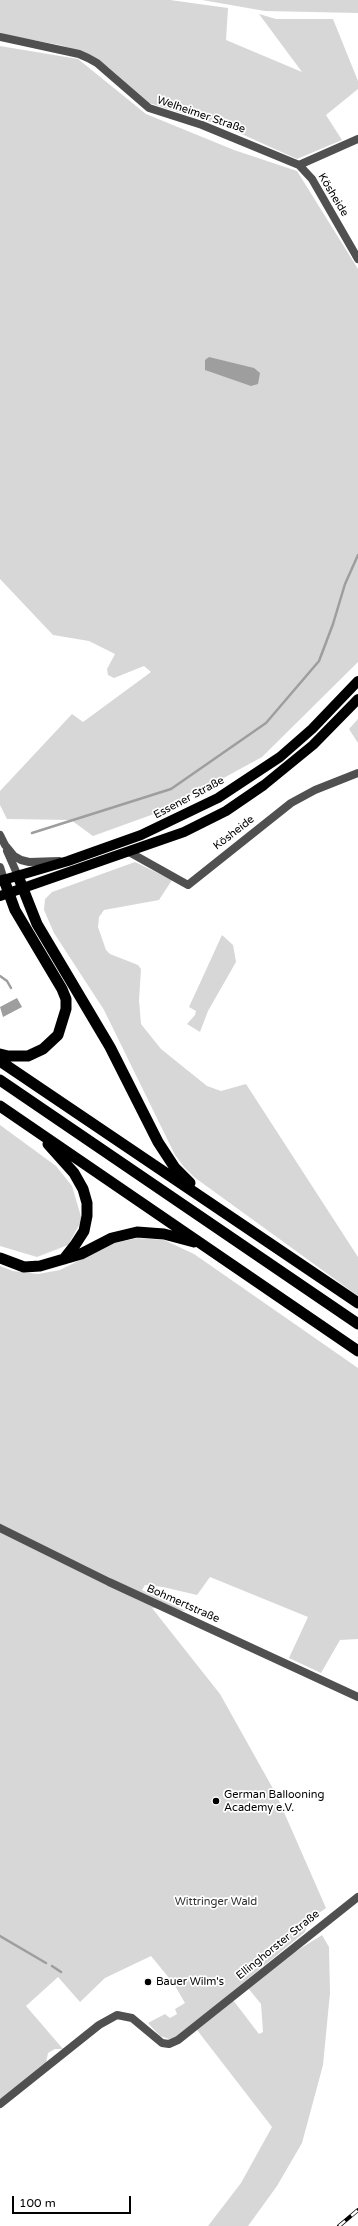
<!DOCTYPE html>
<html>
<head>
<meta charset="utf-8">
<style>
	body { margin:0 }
	#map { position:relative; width:358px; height:2226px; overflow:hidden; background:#fff; font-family:"Varela Round",sans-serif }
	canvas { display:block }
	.scale { position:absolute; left:12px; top:2196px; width:119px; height:18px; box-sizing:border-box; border:2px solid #000; border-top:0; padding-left:5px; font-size:12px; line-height:14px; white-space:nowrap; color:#000; -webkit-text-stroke:3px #fff; paint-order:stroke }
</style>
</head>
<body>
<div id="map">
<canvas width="358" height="2226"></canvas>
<div class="scale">100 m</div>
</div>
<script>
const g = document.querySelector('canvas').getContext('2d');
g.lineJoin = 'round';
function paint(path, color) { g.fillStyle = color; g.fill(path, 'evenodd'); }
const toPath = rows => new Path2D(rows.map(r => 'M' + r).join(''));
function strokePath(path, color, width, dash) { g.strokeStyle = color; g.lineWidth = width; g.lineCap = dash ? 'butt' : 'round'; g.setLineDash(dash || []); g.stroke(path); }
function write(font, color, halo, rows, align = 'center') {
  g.font = font + ' "Varela Round",sans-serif'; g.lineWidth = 3.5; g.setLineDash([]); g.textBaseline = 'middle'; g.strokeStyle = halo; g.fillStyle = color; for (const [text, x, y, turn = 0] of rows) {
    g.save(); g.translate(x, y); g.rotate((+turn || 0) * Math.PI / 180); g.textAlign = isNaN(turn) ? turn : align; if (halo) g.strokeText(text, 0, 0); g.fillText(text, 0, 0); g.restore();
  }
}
const green = toPath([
	[0,0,170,0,228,8,226,40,302,72,259,14,276,19,333,19,358,81,358,89,326,115,342,140,297,159,226,127,149,103,109,68,89,54,60,45,0,34],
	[202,0,358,0,358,13,265,11],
	[0,46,78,59,146,114,234,150,297,171,358,269,358,662,262,757,165,810,93,836,71,820,7,819,0,805,0,791,72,714,83,722,151,672,144,666,114,678,108,675,107,669,115,654,89,641,53,635,0,579],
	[358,719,358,743,349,729],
	[135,862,172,880,159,900,104,910,99,917,98,927,106,950,110,954,138,965,141,969,139,1000,141,1024,161,1049,207,1086,221,1091,246,1084,358,1257,358,1296,194,1177,184,1167,175,1155,104,1010,54,933,44,910,45,899,52,892],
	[222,935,233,945,236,962,208,1011,200,1032,187,1024,195,1015,196,1011,189,1007],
	[0,1125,56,1166,72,1186,82,1220,68,1245,37,1257,0,1246],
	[138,1238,164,1240,194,1254,358,1368,358,1639,340,1640,321,1673,289,1658,308,1617,210,1577,197,1595,163,1587,145,1585,142,1590,186,1611,152,1608,220,1694,276,1794,326,1908,308,1921,305,1932,176,2038,169,2039,160,2036,148,2023,165,2014,170,2018,177,2014,175,2009,185,2003,174,1984,151,1956,105,1978,80,2002,58,1977,26,2006,63,2049,55,2049,48,2053,46,2063,0,2099,0,1266,13,1271,38,1274,60,1270,114,1243],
	[322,1935,329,1947,330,1993,323,2065,302,2143,277,2186,248,2226,208,2226,241,2183,272,2127,197,2030,233,2000,259,2034,263,2032,261,2004,248,1988,279,1962]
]);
const water = toPath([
	[209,357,254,368,260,373,258,384,251,386,205,370,205,360],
	[17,998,22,1007,3,1017,0,1007]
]);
const stream = toPath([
	[32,833,171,789,266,723,319,661,333,624,345,584,358,555],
	[0,976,7,981,11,988],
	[0,1936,46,1963],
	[52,1966,61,1972]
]);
const minor = toPath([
	[0,37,79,54,88,58,97,63,149,108,202,125,299,165,312,179,358,259],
	[299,165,358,139],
	[0,835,5,845,14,856,21,860,29,862,59,861],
	[7,851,18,876],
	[129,852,188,885,291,803,315,790,358,773],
	[0,867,4,880],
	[0,1528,109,1582,358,1697],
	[0,2104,99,2025,117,2015,132,2018,162,2043,169,2044,178,2040,358,1897]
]);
const major = toPath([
	[0,881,68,861,141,835,218,798,280,757,312,729,358,681],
	[0,896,184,832,226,811,264,785,313,745,358,699]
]);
const highway = toPath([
	[18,876,37,924,110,1047,158,1142,175,1168,190,1183],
	[0,1054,8,1056,28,1056,43,1049,58,1035,66,1009,66,999,62,989,15,910,4,880],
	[0,1061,358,1303],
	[0,1080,358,1324],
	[0,1106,358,1351],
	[48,1144,74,1173,83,1189,87,1203,87,1216,84,1231,75,1245,64,1259],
	[0,1258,24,1267,40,1266,81,1254,112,1238,137,1232,164,1234,194,1242]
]);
const rail = toPath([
	[339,2226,358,2210]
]);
const markers = [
	[216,1801,4,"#000"],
	[148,1982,4,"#000"]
];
const streetNames = [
	["Welheimer Straße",201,115,19],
	["Kösheide",333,195,59],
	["Essener Straße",189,798,-28],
	["Kösheide",234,833,-38],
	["Bohmertstraße",183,1604,24],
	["Ellinghorster Straße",278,1945,-39]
];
const poiNames = [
	["German Ballooning",224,1795],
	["Academy e.V.",224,1808],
	["Bauer Wilm's",156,1982]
];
const parkNames = [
	["Wittringer Wald",216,1902]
];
paint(green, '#d7d7d7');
paint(water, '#9e9e9e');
strokePath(stream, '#9e9e9e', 2.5);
strokePath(minor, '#505050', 8);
strokePath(major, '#000', 10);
strokePath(highway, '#000', 11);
strokePath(rail, '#000', 4);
strokePath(rail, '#fff', 2.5, [8]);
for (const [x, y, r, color] of markers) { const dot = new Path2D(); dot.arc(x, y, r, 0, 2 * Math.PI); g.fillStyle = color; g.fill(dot); strokePath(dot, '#fff', 1.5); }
write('11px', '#000', '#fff', streetNames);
write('11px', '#000', '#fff', poiNames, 'left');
write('11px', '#2e2e2e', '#fff', parkNames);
</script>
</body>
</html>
